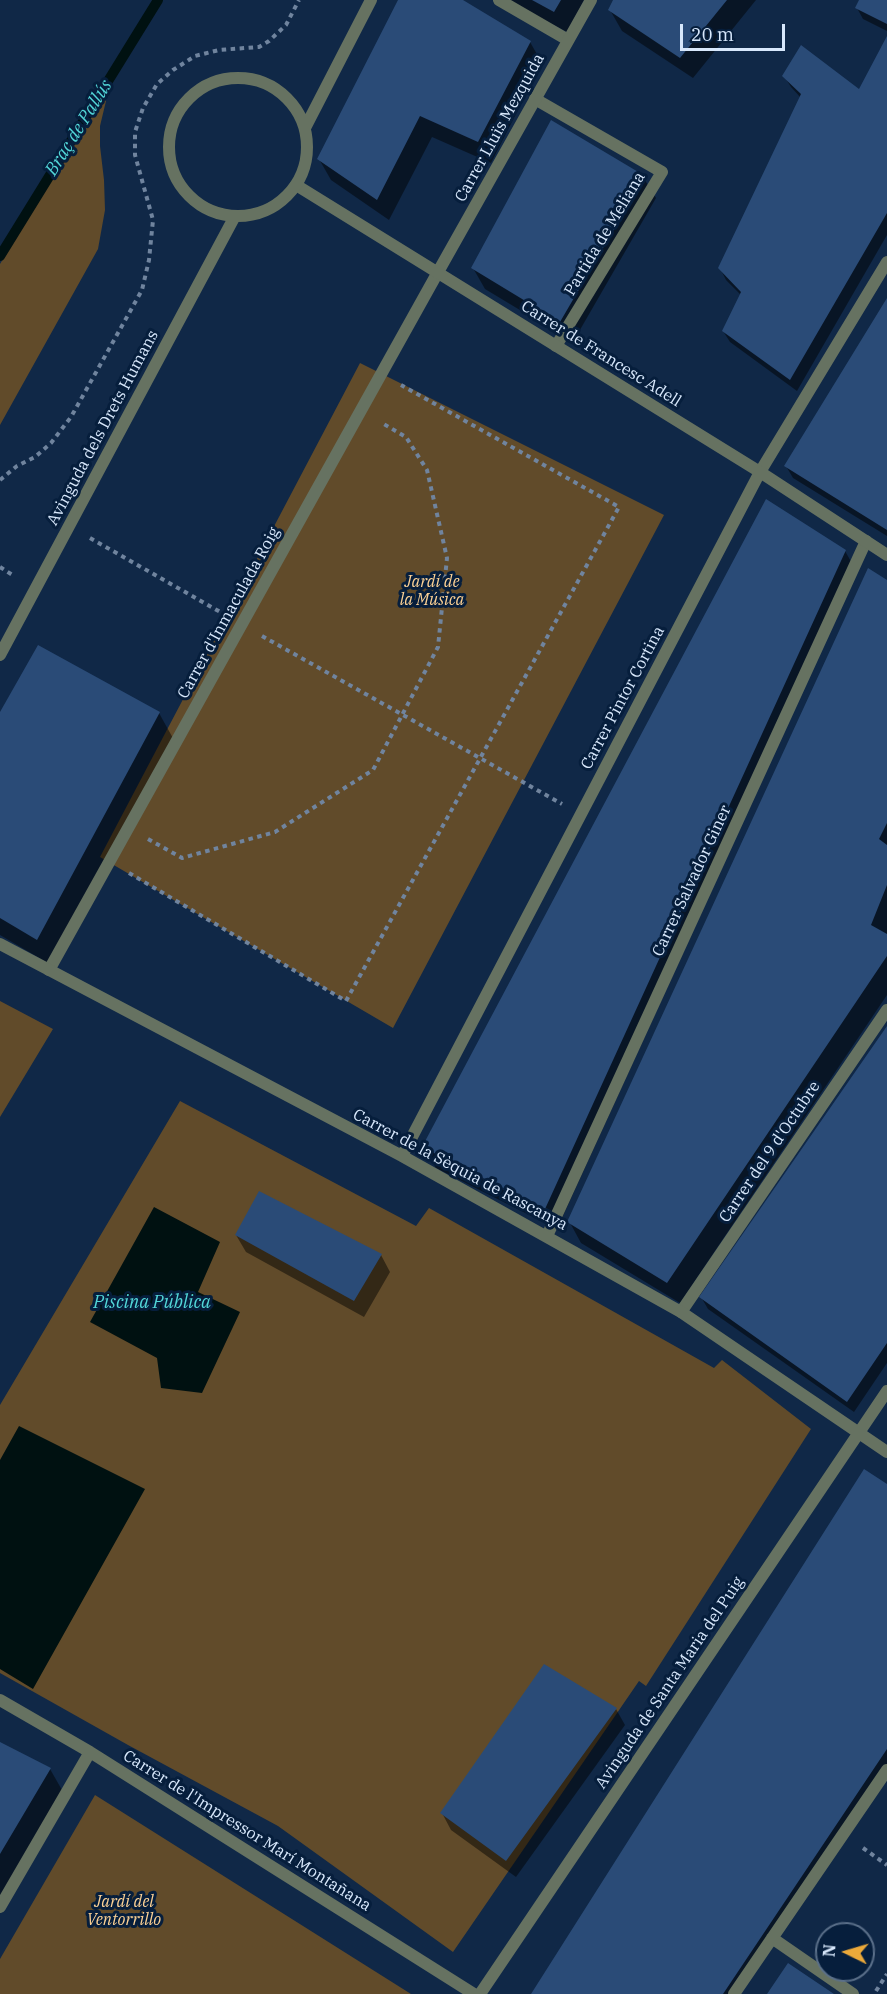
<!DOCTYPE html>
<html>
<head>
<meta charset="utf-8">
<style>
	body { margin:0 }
	#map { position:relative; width:887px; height:1994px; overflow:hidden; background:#102847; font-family:"IBM Plex Serif",serif }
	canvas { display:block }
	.north { position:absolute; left:815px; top:1922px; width:60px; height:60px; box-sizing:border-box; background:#061e3c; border:2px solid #5a6f89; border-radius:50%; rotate:275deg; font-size:16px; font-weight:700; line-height:24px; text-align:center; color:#d8e8fc }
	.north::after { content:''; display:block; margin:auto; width:21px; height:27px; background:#eba93a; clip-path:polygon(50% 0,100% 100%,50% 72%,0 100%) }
	.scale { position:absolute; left:680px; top:24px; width:105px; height:27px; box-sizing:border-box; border:3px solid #d8e8fc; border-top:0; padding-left:8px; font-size:18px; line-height:21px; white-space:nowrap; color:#d8e8fc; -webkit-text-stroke:4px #061e3c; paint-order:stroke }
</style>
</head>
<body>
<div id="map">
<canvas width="887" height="1994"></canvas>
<div class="north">N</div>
<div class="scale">20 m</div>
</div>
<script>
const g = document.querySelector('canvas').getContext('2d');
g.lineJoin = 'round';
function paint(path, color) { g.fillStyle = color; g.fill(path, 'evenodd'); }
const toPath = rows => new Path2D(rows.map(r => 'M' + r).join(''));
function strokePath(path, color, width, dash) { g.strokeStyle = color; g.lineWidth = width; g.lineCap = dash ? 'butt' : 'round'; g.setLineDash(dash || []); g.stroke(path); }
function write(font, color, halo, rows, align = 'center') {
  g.font = font + ' "IBM Plex Serif",serif'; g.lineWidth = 6; g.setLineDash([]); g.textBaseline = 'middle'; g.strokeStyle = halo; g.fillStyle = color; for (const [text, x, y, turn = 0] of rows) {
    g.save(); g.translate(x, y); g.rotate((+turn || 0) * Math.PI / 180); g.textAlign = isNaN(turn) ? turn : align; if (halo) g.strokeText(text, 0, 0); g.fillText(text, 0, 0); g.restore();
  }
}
const green = toPath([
	[101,98,106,101,100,126,100,146,104,180,105,210,98,249,0,425,0,264],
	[360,363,664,515,393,1028,100,857],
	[0,1001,53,1029,0,1117],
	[180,1101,416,1226,429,1208,714,1368,722,1360,811,1429,646,1686,639,1681,453,1952,278,1826,128,1745,0,1673,0,1405],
	[95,1795,411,1994,0,1994,0,1959]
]);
const water = toPath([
	[154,1207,220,1242,198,1292,240,1312,202,1393,161,1388,157,1358,90,1322],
	[19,1426,145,1489,33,1689,0,1669,0,1460]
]);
const shadow = toPath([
	[400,0,460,0,530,42,542,63,491,163,432,137,389,220,331,180,319,159],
	[506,0,584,0,567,32],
	[615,0,756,0,693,78,622,31,610,10],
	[861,0,887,0,887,31,863,19,857,8],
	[887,39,887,235,797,391,730,342,723,331,741,295,726,280,720,268,801,98,791,87,784,76,859,91],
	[643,177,656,198,573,342,485,289,473,268],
	[887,301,887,536,793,478,786,466],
	[845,551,857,572,557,1229,436,1168,424,1147],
	[440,1155,552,1211,551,1214,440,1158],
	[887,582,887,995,680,1303,581,1243,569,1221],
	[159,713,174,740,53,966,0,935,0,715],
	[887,1029,887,1363,854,1412,708,1309,701,1297],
	[236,1235,381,1255,390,1272,364,1317,246,1252],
	[887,1486,887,1770,736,1994,533,1994],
	[616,1709,625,1725,516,1877,451,1830,442,1813],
	[0,1743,50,1769,62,1790,0,1896]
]);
const stream = toPath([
	[0,256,158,0]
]);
const building = toPath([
	[398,0,463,0,531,41,478,142,420,116,377,200,317,159],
	[532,0,561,0,554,12],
	[613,0,727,0,680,58,608,10],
	[859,0,887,0,887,24,855,8],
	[887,36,887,213,790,380,722,331,741,292,718,268,801,94,782,76,801,45,859,89],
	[551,120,645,176,560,322,471,268],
	[887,298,887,530,784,466],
	[766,499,846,550,545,1209,422,1147],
	[868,568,887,580,887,823,879,839,887,845,887,885,871,925,887,934,887,956,667,1283,567,1222],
	[38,645,160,712,37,940,0,918,0,712],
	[887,1026,887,1343,847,1402,699,1297],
	[259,1191,382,1254,354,1301,235,1235],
	[864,1469,887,1484,887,1749,723,1994,531,1994],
	[544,1664,617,1708,506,1861,440,1813],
	[0,1742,51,1768,0,1854],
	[788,1963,834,1994,767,1994]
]);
const path = toPath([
	[0,480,17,466,35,457,51,443,71,417,142,290,149,260,153,220,135,155,135,132,143,108,157,84,173,70,195,56,219,50,259,47,269,41,286,25,299,0],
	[90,538,222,613],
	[0,567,14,576],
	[262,636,562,804],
	[148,839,182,858,275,832,373,770,438,647,447,558,427,470,406,437,382,423],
	[129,873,346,1001,619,507,401,385],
	[863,1848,887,1865],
	[876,1991,887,1974]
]);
const pedestrian = toPath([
	[499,0,568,40],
	[535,99,662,172,556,346],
	[760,472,887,262],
	[49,970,438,272],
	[547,1236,866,541],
	[681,1312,887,1010],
	[772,1938,853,1994],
	[734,1994,887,1770]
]);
const minor = toPath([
	[296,185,760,472,887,555],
	[438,272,591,0],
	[0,944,402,1156,681,1312,887,1452],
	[402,1156,760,472],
	[0,1700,90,1752,474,1994],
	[0,1907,90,1752],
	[480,1994,887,1391]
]);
const tertiary = toPath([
	'169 147a69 69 0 1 1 138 0a69 69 0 1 1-138 0Z',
	[305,128,371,0],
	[0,655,235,216]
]);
const streetNames = [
	["Carrer Lluïs Mezquida",500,128,-61],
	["Partida de Meliana",605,234,-59],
	["Carrer de Francesc Adell",601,354,32],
	["Avinguda dels Drets Humans",103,428,-62],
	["Carrer d'Inmaculada Roig",229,613,-61],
	["Carrer Pintor Cortina",623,698,-62],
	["Carrer Salvador Giner",692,881,-65],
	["Carrer del 9 d'Octubre",770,1152,-56],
	["Carrer de la Sèquia de Rascanya",460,1170,28],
	["Avinguda de Santa Maria del Puig",670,1683,-56],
	["Carrer de l'Impressor Marí Montañana",247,1831,32]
];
const parkNames = [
	["Jardí de",432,582],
	["la Música",432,600],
	["Jardí del",124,1902],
	["Ventorrillo",124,1920]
];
const waterNames = [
	["Braç de Pallús",79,128,-58],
	["Piscina Pública",152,1303]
];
paint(green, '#614b2a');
paint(water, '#011');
paint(shadow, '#0007');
strokePath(stream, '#011', 10);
paint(building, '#2a4b77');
strokePath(path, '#70849e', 4, [4.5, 4.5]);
strokePath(pedestrian, '#667261', 12);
strokePath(minor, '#667261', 12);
strokePath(tertiary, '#667261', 12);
write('16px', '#d8e8fc', '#061e3c', streetNames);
write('italic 16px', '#fdd295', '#061e3c', parkNames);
write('italic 18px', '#52d6d8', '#061e3c', waterNames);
</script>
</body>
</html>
